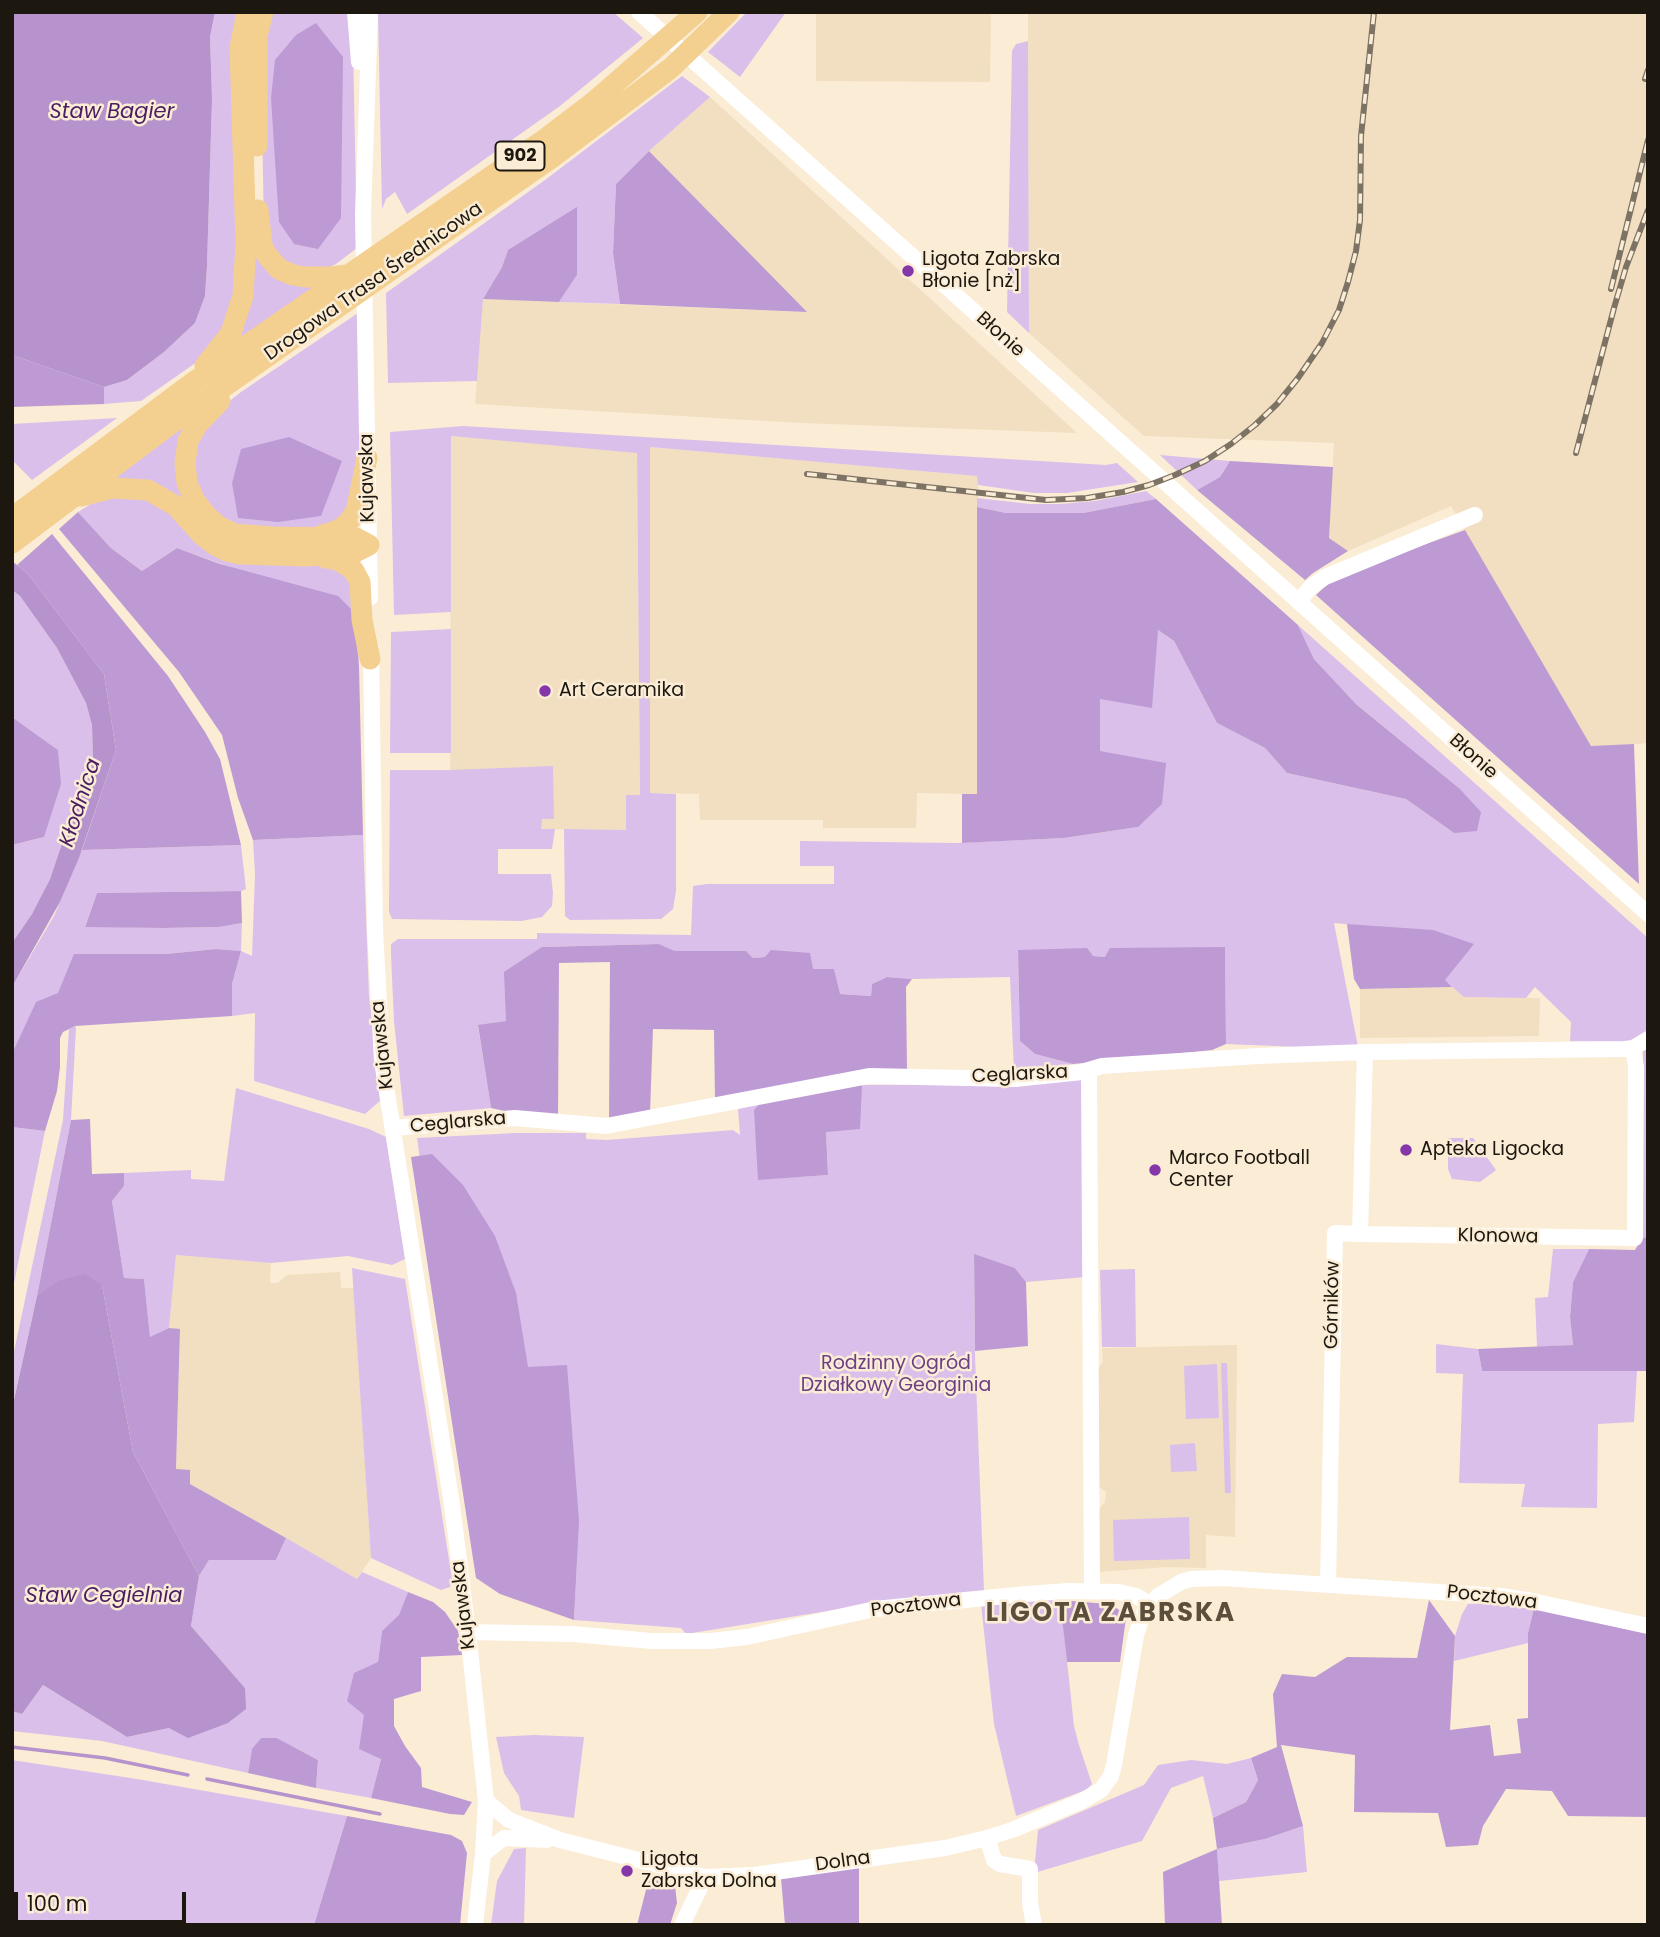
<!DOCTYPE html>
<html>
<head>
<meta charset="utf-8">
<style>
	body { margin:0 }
	#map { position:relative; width:1660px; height:1937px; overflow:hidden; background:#fbecd5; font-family:Poppins,sans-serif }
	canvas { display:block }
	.frame { position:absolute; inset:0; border:14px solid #1c170f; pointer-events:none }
	.scale { position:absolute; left:14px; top:1892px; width:172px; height:32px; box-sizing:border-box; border:4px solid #1c170f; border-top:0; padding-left:9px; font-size:21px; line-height:24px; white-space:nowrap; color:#1c170f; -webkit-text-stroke:5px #fbecd5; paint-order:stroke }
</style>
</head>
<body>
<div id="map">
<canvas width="1660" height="1937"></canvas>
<div class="frame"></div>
<div class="scale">100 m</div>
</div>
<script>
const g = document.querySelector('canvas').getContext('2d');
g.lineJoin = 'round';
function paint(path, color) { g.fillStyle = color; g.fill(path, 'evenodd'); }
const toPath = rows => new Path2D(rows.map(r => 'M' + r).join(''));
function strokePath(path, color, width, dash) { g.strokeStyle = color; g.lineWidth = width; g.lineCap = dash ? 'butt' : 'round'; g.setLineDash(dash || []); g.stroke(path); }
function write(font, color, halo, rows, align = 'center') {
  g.font = font + ' Poppins,sans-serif'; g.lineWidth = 5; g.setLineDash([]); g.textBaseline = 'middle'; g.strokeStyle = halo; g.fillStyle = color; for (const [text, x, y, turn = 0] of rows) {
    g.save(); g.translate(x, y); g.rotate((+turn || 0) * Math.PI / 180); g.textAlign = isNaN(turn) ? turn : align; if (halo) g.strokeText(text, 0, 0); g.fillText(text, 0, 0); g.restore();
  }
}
const built = toPath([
	[816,12,991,12,990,82,816,81],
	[1028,12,1648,12,1648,743,1591,747,1451,506,1348,551,1329,538,1334,443,1144,436,1029,333],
	[710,97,1077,433,802,423,475,404,483,299,806,312,649,151],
	[451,436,637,452,640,795,626,796,626,830,450,828],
	[650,447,978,476,977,794,917,793,916,828,823,828,823,820,700,820,699,794,650,793],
	[1452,987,1464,997,1540,998,1539,1036,1360,1038,1360,989],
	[176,1255,271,1263,270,1283,278,1283,287,1275,340,1272,341,1288,354,1288,371,1558,357,1579,190,1484,176,1470,180,1330,169,1328],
	[1237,1345,1235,1537,1206,1535,1206,1568,1166,1567,1099,1572,1099,1509,1105,1502,1106,1492,1094,1483,1094,1373,1103,1362,1102,1348]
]);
const green = toPath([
	[215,12,238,12,239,282,217,343,194,364,141,401,104,404,104,387,127,380,164,352,195,323,205,296,207,266,212,99,210,37],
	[269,12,351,12,353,45,357,248,336,264,323,270,281,263,264,231,261,70],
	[378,12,613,12,643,38,560,106,407,214,395,192,386,199,382,209],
	[747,12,786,12,740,77,708,52],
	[253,31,254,236,315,288,233,345],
	[1028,41,1029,333,1007,312,1012,51,1016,44],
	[682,76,710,97,649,151,616,184,613,253,620,304,559,302,577,275,508,250,502,267,483,299,477,381,388,383,386,293,545,180],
	[358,313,361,439,357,486,352,508,337,526,253,532,208,510,192,472,199,432,214,413,241,392],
	[117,418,32,480,12,460,12,424],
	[190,419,186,495,268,550,179,501,107,485],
	[463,426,1106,465,1117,463,1138,482,1067,493,1034,493,978,485,977,476,650,447,650,793,676,794,676,891,673,909,661,919,570,920,565,916,564,829,626,830,626,795,640,795,637,453,451,436,451,612,394,615,390,432],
	[1160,455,1230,461,1220,477,1197,490],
	[1146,491,1156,499,1083,513,1006,513,977,507,977,498,1030,504,1060,504,1095,501],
	[127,493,330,561,357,584,359,666,354,612,177,548,142,571,111,548,78,512,94,502],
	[12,590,20,596,57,648,86,703,92,725,93,761,87,783,74,808,50,879,32,914,12,943,12,845,44,837,58,750,12,717],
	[1298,625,1648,938,1648,1237,1642,1238,1641,1130,1643,1052,1627,1042,1570,1041,1571,1022,1535,987,1526,998,1464,997,1445,981,1365,926,1334,923,1358,1047,1301,1047,1226,1044,1225,947,1105,957,1018,950,1020,1041,1035,1054,1073,1064,1014,1072,1010,977,912,979,887,977,872,984,871,996,839,994,834,970,813,969,765,957,753,958,746,951,675,951,659,944,542,947,506,1021,478,1026,491,1108,404,1116,394,1021,391,955,391,944,398,939,537,939,537,933,691,935,693,886,707,884,834,884,834,866,800,866,800,841,956,843,1064,838,1138,827,1100,752,1100,699,1158,630,1174,641,1217,723,1265,748,1287,773,1406,799,1454,833,1459,788,1357,705,1314,659],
	[451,629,451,753,390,753,391,632],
	[553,766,554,819,542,819,541,829,555,829,552,849,498,849,498,874,551,874,553,893,552,906,542,917,521,921,392,919,389,912,390,770,451,770],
	[363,835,369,996,382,1099,365,1114,254,1081,255,1013,232,1016,232,984,241,951,216,949,166,954,58,993,12,1054,12,987,54,916,82,850,241,845,246,889,241,891,97,893,85,926,163,928,219,927,242,923,241,951,252,956,255,874,253,840],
	[75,1026,76,1028,71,1120,37,1296,12,1409,12,1361,63,1120,69,1029],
	[1083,1076,1086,1277,1026,1282,1015,1268,974,1255,975,1355,984,1591,877,1603,686,1634,681,1628,574,1620,577,1557,477,1562,417,1138,516,1133,586,1133,586,1139,607,1140,733,1130,740,1135,738,1109,761,1102,768,1179,828,1175,826,1132,862,1085,970,1084],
	[236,1088,369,1129,386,1137,405,1259,392,1265,348,1256,271,1263,176,1255,169,1328,150,1338,144,1279,124,1278,112,1201,124,1186,124,1173,191,1170,191,1179,224,1181],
	[12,1127,45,1131,12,1293],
	[1448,1138,1473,1138,1496,1170,1480,1182,1452,1179,1448,1169],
	[1553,1249,1589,1249,1573,1282,1570,1317,1573,1345,1537,1347,1535,1298,1548,1297],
	[352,1268,405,1279,452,1579,450,1587,441,1590,371,1558],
	[1135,1269,1136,1347,1102,1347,1100,1270],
	[1436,1344,1478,1349,1482,1371,1637,1371,1634,1422,1598,1424,1597,1508,1521,1507,1525,1484,1459,1483,1463,1374,1436,1373],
	[1221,1363,1227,1363,1231,1493,1225,1493],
	[1217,1364,1219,1418,1186,1419,1184,1366],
	[1195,1443,1197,1471,1171,1472,1170,1445],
	[1189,1517,1190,1559,1114,1561,1113,1520],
	[286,1538,357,1579,362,1572,408,1592,399,1616,382,1631,378,1662,364,1715,381,1759,371,1798,316,1788,318,1760,277,1738,261,1738,252,1750,248,1773,102,1741,12,1731,12,1711,22,1714,43,1685,127,1737,169,1728,228,1723,245,1709,245,1688,191,1626,199,1576,209,1560,276,1560],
	[1060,1596,1074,1726,1079,1745,1092,1784,1086,1790,1016,1816,994,1724,981,1604],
	[1509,1603,1534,1608,1528,1633,1528,1643,1454,1661,1455,1636,1462,1614,1468,1604],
	[534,1735,584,1737,574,1818,521,1810,519,1796,504,1773,496,1737],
	[1251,1758,1258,1780,1246,1802,1213,1818,1203,1776,1171,1788,1142,1841,1034,1873,1038,1830,1144,1785,1158,1765,1191,1760,1227,1764],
	[12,1760,137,1779,347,1816,314,1925,12,1925],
	[1303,1826,1307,1872,1219,1881,1217,1849,1265,1839],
	[526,1848,524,1925,491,1925,497,1881,514,1849]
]);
const forest = toPath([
	[316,23,343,57,341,218,318,249,294,244,279,222,271,98,275,60,296,35],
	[649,151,807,312,620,304,613,253,616,184],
	[577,207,577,275,559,302,483,299,502,267,508,250],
	[12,355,104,387,104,404,12,407],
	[289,437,342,461,321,516,278,522,238,518,232,483,241,449],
	[1230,461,1333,467,1329,538,1348,551,1313,573,1305,580,1197,490,1220,477],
	[1156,499,1298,625,1314,659,1357,705,1459,788,1481,812,1477,831,1454,833,1406,799,1287,773,1265,748,1217,723,1174,641,1158,630,1152,708,1100,699,1100,751,1166,763,1162,804,1138,827,1064,838,962,843,962,794,977,794,977,507,1006,513,1083,513],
	[78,512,111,548,142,571,177,548,220,564,338,596,354,612,359,666,363,835,253,840,238,798,222,735,179,672,59,529],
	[1465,530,1591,746,1634,744,1639,884,1316,595,1335,577],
	[52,534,168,676,205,732,220,759,241,845,82,850,116,750,104,674,28,574,17,565],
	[12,717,58,750,61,784,44,837,12,845],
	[241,891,242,923,219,927,163,928,85,927,97,893],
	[1347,924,1433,930,1474,944,1445,980,1452,987,1360,989,1354,979],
	[659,944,675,951,746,951,753,958,765,957,771,950,810,953,813,969,834,969,840,994,871,996,872,984,887,977,912,979,906,987,907,1070,715,1100,714,1030,653,1029,650,1113,609,1121,610,962,559,963,558,1117,519,1114,491,1108,478,1025,506,1021,504,972,542,947],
	[1225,947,1226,1044,1212,1050,1073,1064,1035,1054,1020,1041,1018,950,1087,948,1093,956,1105,957,1110,948],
	[216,949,241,951,232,984,232,1016,75,1026,63,1032,60,1038,60,1067,57,1091,45,1131,12,1127,12,1054,36,1002,58,993,74,954,166,954],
	[862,1085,860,1129,826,1132,828,1175,758,1180,754,1110,761,1102],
	[90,1119,92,1174,124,1173,124,1186,112,1201,124,1278,144,1279,150,1337,169,1328,180,1329,176,1469,190,1470,190,1484,286,1538,276,1560,209,1560,199,1576,133,1452,102,1285,37,1296,71,1120],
	[432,1154,463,1185,495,1236,516,1293,528,1367,567,1365,579,1521,574,1620,500,1594,476,1578,411,1157],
	[1648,1237,1648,1371,1482,1371,1478,1349,1573,1345,1570,1317,1573,1282,1589,1249,1635,1250,1642,1238],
	[974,1254,1015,1268,1026,1282,1028,1346,975,1351],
	[408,1592,433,1602,445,1612,458,1631,462,1655,421,1657,421,1691,394,1699,394,1726,405,1746,421,1768,422,1787,472,1802,464,1815,450,1814,371,1798,381,1759,359,1749,364,1715,347,1701,354,1673,378,1662,382,1631,399,1615],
	[1060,1600,1107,1604,1118,1609,1126,1618,1120,1662,1067,1662],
	[1429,1600,1455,1636,1450,1730,1490,1725,1494,1756,1521,1753,1517,1719,1528,1718,1528,1633,1534,1608,1648,1634,1648,1817,1568,1816,1552,1791,1506,1789,1483,1826,1478,1845,1446,1847,1438,1813,1354,1812,1355,1755,1281,1745,1303,1826,1265,1839,1217,1849,1222,1925,1165,1925,1163,1872,1217,1849,1213,1818,1246,1802,1258,1780,1251,1758,1277,1747,1273,1694,1282,1674,1315,1677,1347,1657,1417,1658],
	[261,1738,277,1738,318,1760,316,1788,248,1773,252,1749],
	[347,1816,451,1835,462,1841,467,1853,460,1925,314,1925],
	[859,1867,859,1925,785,1925,781,1878],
	[649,1878,675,1886,677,1903,670,1925,637,1925]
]);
const water = toPath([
	[12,12,215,12,210,37,212,99,207,266,205,296,195,323,164,352,127,380,104,387,12,355],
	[12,561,28,574,104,674,116,750,79,858,60,902,12,987,12,943,32,914,50,879,74,808,87,783,93,761,92,725,86,703,57,648,20,596,12,590],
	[85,1274,102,1285,133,1452,199,1576,191,1626,245,1688,246,1709,228,1723,188,1738,169,1728,127,1737,43,1685,22,1714,12,1711,12,1409,37,1296,60,1280]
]);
const stream = toPath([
	[12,1747,105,1758,188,1775],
	[207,1779,380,1814]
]);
const minor = toPath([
	[355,12,359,62],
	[370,12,363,214,370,598],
	[639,12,1648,914],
	[1299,601,1311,587,1325,577,1475,515],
	[371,648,375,929,382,1061,452,1505,468,1632,486,1801,483,1854,475,1925],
	[1089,1070,1092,1591],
	[393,1128,515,1118,606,1126,869,1076,1015,1079,1082,1072,1102,1066,1258,1056,1365,1052,1625,1049,1633,1048,1648,1039],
	[1360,1234,1635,1238,1636,1067,1633,1048],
	[1328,1584,1335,1233,1360,1234,1365,1052],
	[468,1632,572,1634,652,1641,710,1641,747,1637,875,1609,1026,1594,1069,1591,1119,1592,1136,1596,1150,1604],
	[486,1801,509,1820,560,1840,705,1877,754,1875,945,1848,987,1838,1012,1830,1082,1801,1101,1790,1111,1776,1114,1765,1136,1635,1143,1614,1158,1596,1181,1582,1191,1579,1221,1578,1501,1596,1532,1601,1648,1626],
	[987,1838,994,1860,1000,1864,1030,1869,1030,1903,1034,1925],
	[483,1854,504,1838,547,1840],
	[682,1925,705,1877]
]);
const major = toPath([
	[257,146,257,36,263,12],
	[258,210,262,245,266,254,279,269,293,275,305,277,329,277,348,275],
	[205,366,231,333,243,296,246,243,240,48,247,12],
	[220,401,197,425,188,441,185,463,187,483,195,501,206,515,218,526,234,534,273,537,356,538,369,545],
	[81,496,112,488,148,490,176,506,202,535,215,545,227,551,240,554,305,556,342,554,355,552,369,545],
	[12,518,191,384,541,142,596,100,697,12],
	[322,535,336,531,346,525,356,512,367,458],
	[12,543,165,428,550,159,671,68,729,12],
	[325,558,335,559,345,564,354,571,360,582,362,620,370,659]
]);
const rail = toPath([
	[1645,79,1648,70],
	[1611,289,1648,140],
	[1576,453,1614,308,1626,267,1648,210],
	[807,474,1046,500,1087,498,1123,492,1149,485,1175,475,1205,461,1231,444,1255,425,1277,404,1298,378,1322,343,1339,310,1348,282,1356,251,1360,220,1361,136,1374,12]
]);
const markers = [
	[908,271,7,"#8337a9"],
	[545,691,7,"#8337a9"],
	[1406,1150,7,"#8337a9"],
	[1155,1170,7,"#8337a9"],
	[627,1871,7,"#8337a9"]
];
const shields = [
	[520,156,49]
];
const shieldNames = [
	["902",520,156]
];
const poiNames = [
	["Ligota Zabrska",922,260],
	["Błonie [nż]",922,282],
	["Art Ceramika",559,691],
	["Apteka Ligocka",1420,1150],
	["Marco Football",1169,1159],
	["Center",1169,1181],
	["Ligota",641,1860],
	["Zabrska Dolna",641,1882]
];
const streetNames = [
	["Drogowa Trasa Średnicowa",374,282,-35],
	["Błonie",1000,335,42],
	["Kujawska",368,478,-91],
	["Błonie",1473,757,42],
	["Kujawska",383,1045,-96],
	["Ceglarska",1020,1075,-3],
	["Ceglarska",458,1123,-5],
	["Klonowa",1498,1237,1],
	["Górników",1333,1305,-89],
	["Pocztowa",1492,1598,7],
	["Kujawska",464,1605,-97],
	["Pocztowa",916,1606,-7],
	["Dolna",843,1862,-8]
];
const parkNames = [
	["Rodzinny Ogród",896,1364],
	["Działkowy Georginia",896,1386]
];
const waterNames = [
	["Staw Bagier",112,113],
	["Kłodnica",81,803,-72],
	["Staw Cegielnia",104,1597]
];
const districtNames = [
	["LIGOTA ZABRSKA",1111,1614]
];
paint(built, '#f2dec1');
paint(green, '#dabfeb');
paint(forest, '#bd9ad3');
paint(water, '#b693cc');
strokePath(stream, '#b693cc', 3.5);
strokePath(minor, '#fff', 16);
strokePath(major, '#f4d090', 21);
strokePath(rail, '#7d7365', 6);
strokePath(rail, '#fbecd5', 3.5, [10]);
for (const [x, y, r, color] of markers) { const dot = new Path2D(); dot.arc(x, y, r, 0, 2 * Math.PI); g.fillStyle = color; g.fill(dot); strokePath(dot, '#fbecd5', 2.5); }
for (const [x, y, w] of shields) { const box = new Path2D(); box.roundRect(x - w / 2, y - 14.5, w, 29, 5); g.fillStyle = '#fbecd5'; g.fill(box); strokePath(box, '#1c170f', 2); }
write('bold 18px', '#1c170f', null, shieldNames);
write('19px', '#1c170f', '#fbecd5', poiNames, 'left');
write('19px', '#1c170f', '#fbecd5', streetNames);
write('19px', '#6c3f84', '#fbecd5', parkNames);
write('italic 21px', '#4b1e62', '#fbecd5', waterNames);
g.letterSpacing = '2px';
write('bold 26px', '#5b4e3b', '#fbecd5', districtNames);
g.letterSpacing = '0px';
</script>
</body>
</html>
